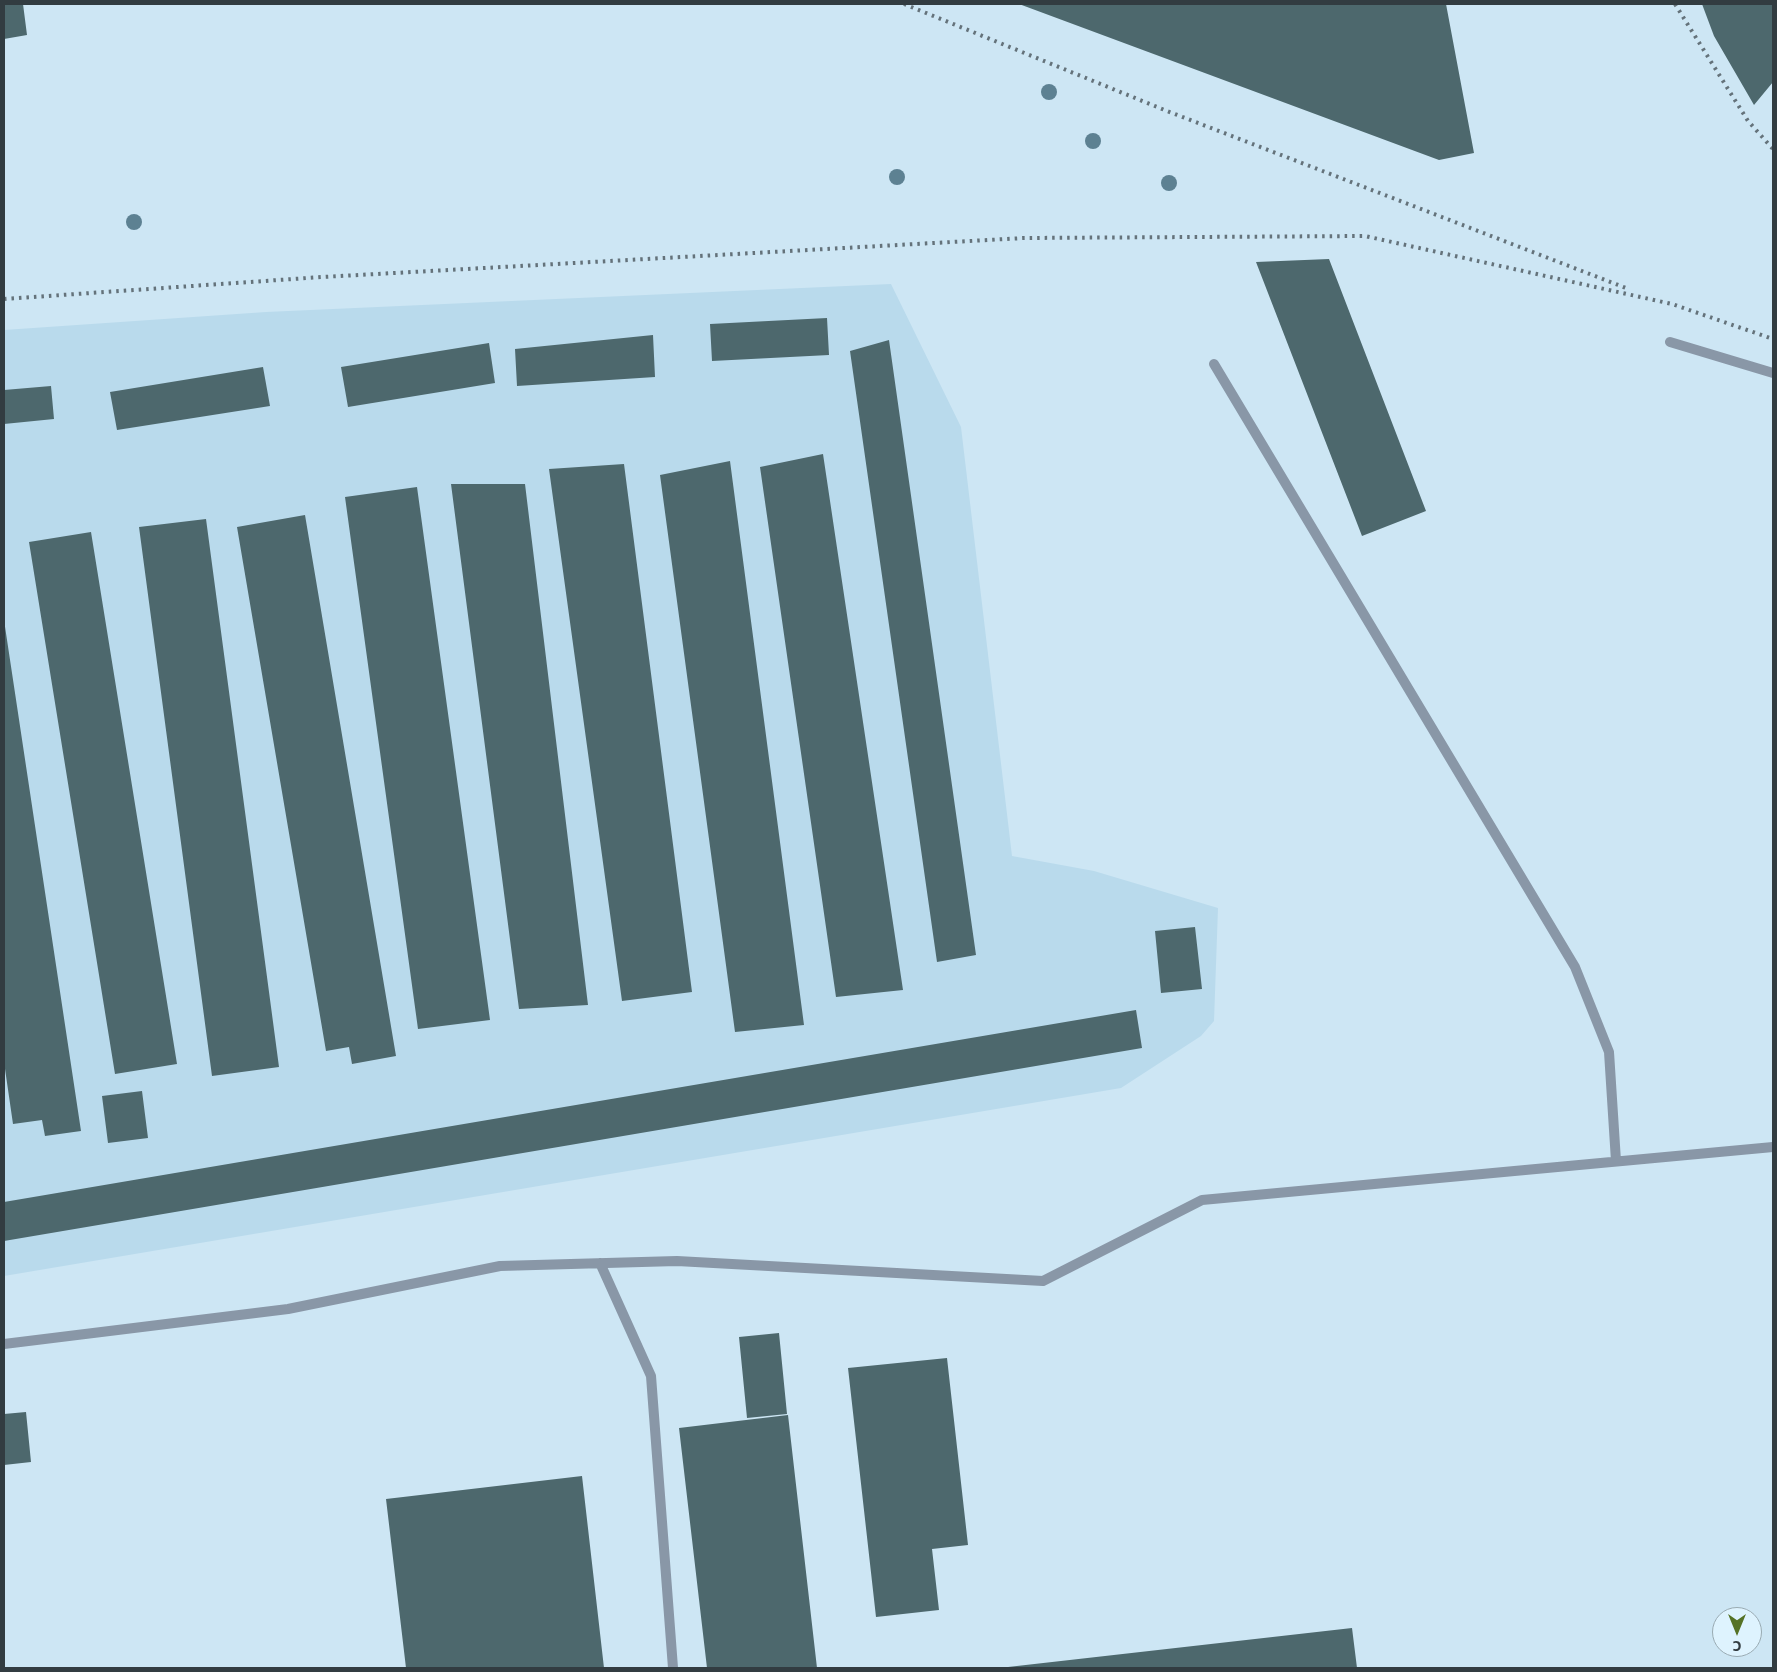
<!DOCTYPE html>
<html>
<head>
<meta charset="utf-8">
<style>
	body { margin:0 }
	#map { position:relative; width:1777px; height:1672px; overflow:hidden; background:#cde6f4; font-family:"Noto Sans",sans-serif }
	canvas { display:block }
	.frame { position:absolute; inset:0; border:5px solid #323c41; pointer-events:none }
	.north { position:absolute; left:1712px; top:1607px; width:50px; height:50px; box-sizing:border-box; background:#def3fe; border:1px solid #99aab2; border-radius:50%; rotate:180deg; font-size:14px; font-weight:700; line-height:20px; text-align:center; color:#323c41 }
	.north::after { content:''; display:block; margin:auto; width:18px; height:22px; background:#557226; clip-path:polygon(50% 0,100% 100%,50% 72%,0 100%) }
</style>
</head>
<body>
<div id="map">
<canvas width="1777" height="1672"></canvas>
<div class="frame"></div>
<div class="north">С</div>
</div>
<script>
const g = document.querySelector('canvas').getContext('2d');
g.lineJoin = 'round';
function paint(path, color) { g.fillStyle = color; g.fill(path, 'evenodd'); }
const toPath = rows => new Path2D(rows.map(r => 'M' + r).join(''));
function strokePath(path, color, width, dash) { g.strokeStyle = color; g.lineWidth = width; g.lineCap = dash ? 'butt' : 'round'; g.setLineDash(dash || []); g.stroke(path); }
const built = toPath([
	[891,284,961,427,1012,856,1094,871,1218,908,1214,1021,1201,1036,1121,1088,4,1276,4,330,266,312]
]);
const building = toPath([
	[4,4,23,4,27,35,4,39],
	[1019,4,1446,4,1474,153,1439,160],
	[1702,4,1773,4,1773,82,1754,105,1714,36],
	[1329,259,1426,511,1362,536,1256,262],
	[827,318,829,355,712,361,710,324],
	[653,335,655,377,517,386,515,349],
	[889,340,976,955,937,962,850,351],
	[489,343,495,383,348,407,341,367],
	[263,367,270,406,117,430,110,392],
	[51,386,54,419,4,424,4,390],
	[823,454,903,990,836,997,760,467],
	[730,461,804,1025,735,1032,660,475],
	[624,464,692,992,622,1001,549,469],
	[451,484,525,484,588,1005,519,1009],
	[417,487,490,1020,418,1029,345,497],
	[305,515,396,1056,352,1064,349,1047,326,1051,237,527],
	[206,519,279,1067,212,1076,139,527],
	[91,532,177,1064,115,1074,29,542],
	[4,620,81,1131,45,1136,42,1120,13,1124,4,1062],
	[1195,927,1202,989,1161,993,1155,931],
	[1136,1010,1142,1048,4,1241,4,1202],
	[142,1091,148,1138,108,1143,102,1096],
	[779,1333,787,1414,747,1418,739,1337],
	[947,1358,968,1545,932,1549,939,1610,876,1617,848,1368],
	[26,1412,31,1462,4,1465,4,1414],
	[788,1415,817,1668,707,1668,679,1428],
	[582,1476,604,1668,406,1668,386,1499],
	[1352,1628,1357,1668,1008,1668,1008,1667]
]);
const lane = toPath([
	[1670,342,1773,373],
	[1214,364,1575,967,1609,1052,1616,1161],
	[600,1263,651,1376,673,1668],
	[4,1344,288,1309,500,1266,677,1261,1043,1281,1202,1200,1773,1147]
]);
const rail = toPath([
	[904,4,1167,111,1626,288],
	[1675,4,1748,121,1773,149],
	[4,299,322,277,1024,238,1365,236,1672,304,1773,339]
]);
const trees = [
	[1049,92],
	[1093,141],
	[897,177],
	[1169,183],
	[134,222]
];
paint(built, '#b9daec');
paint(building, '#4d686d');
strokePath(lane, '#8997a7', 10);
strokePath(rail, '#64727a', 4, [2.5, 5]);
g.fillStyle = '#5d8192';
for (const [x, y] of trees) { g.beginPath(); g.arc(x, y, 8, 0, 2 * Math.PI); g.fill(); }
</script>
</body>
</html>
